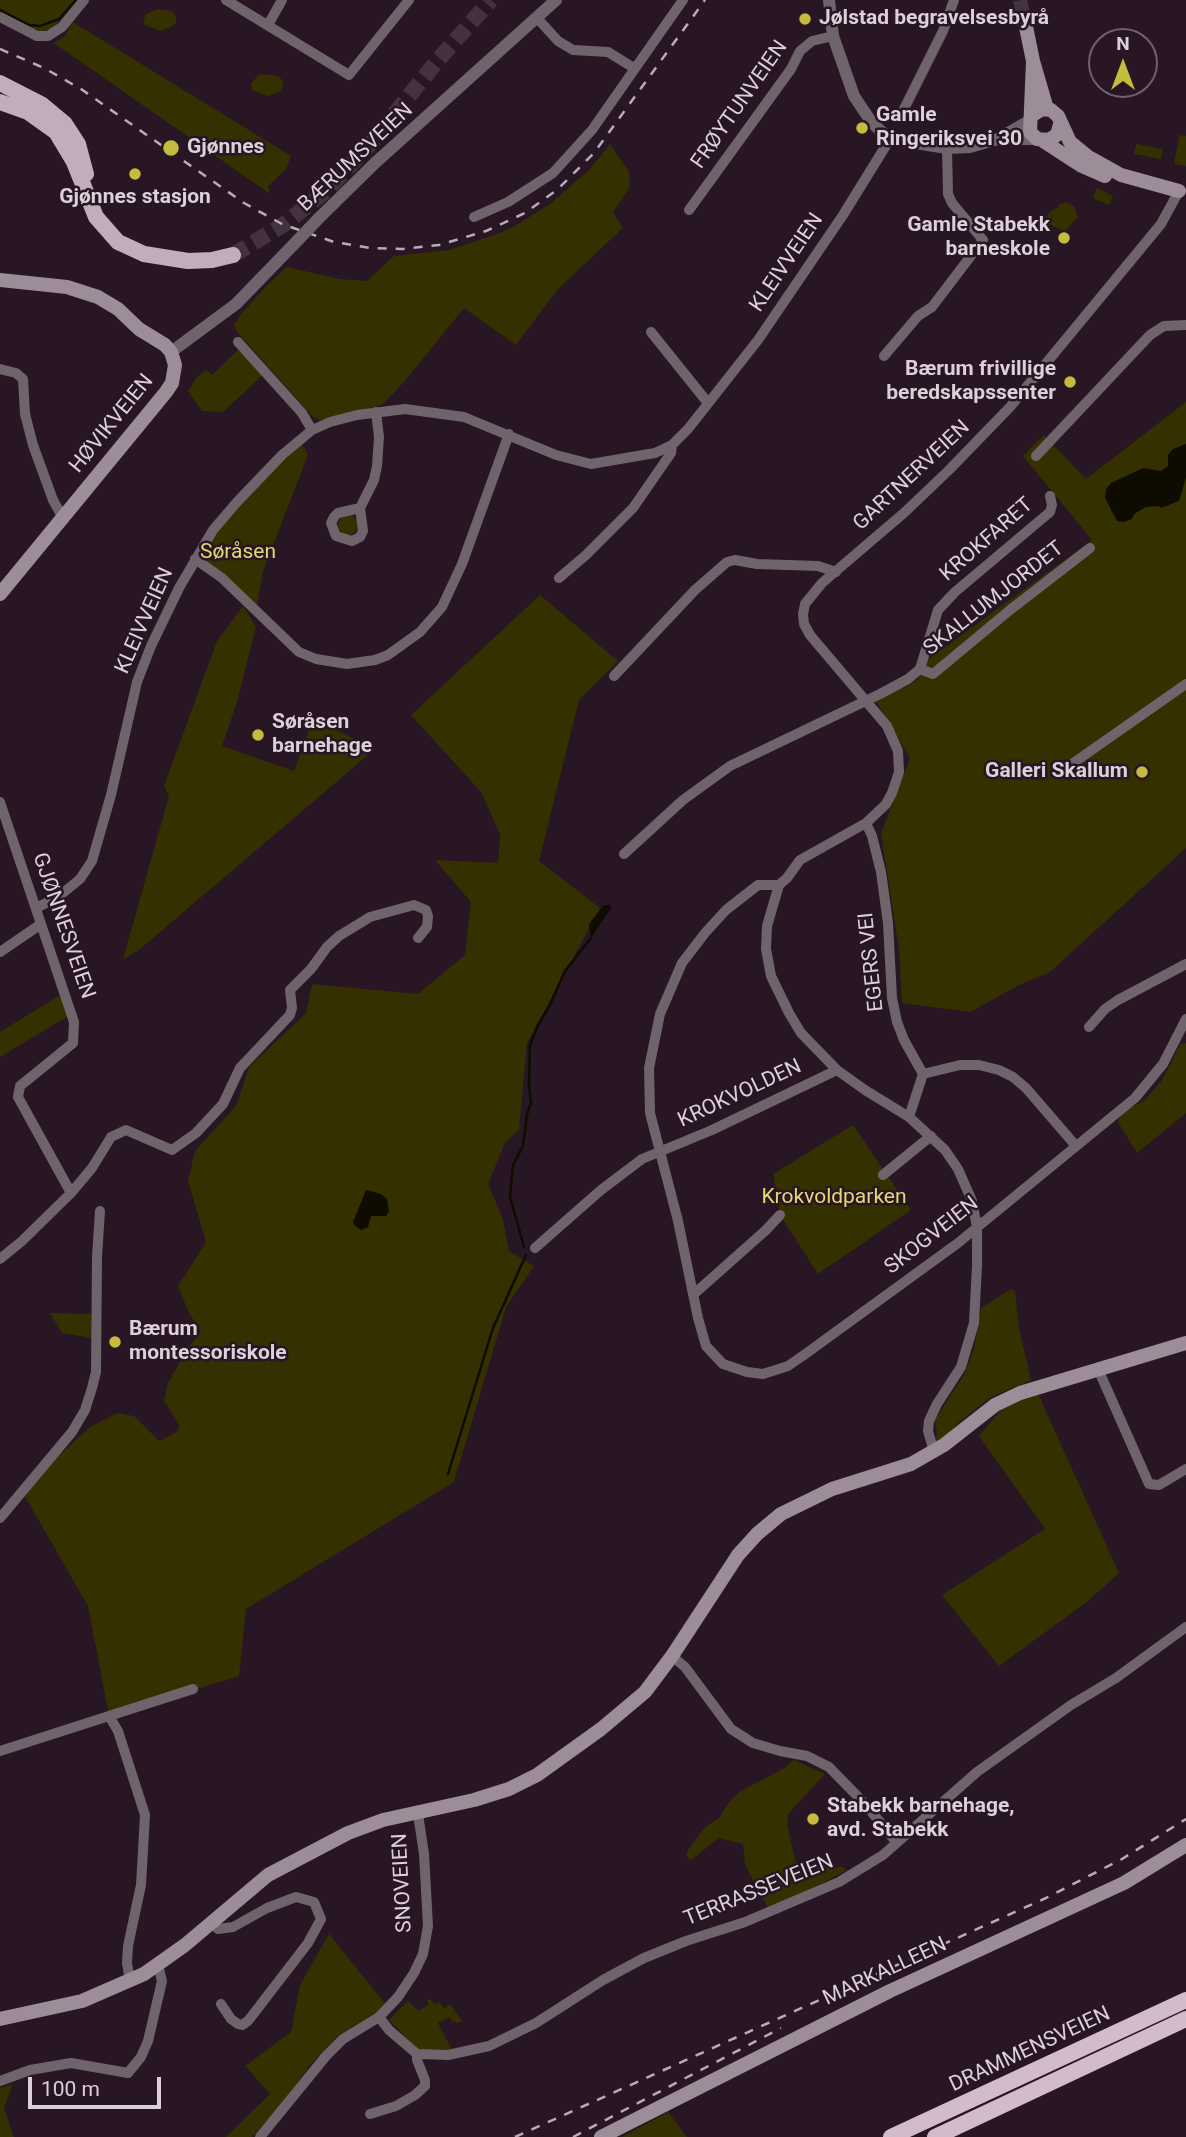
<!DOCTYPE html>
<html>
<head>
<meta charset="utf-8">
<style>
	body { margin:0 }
	#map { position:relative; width:1186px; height:2137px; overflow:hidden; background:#281624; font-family:Roboto,sans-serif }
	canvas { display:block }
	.north { position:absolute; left:1088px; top:28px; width:70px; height:70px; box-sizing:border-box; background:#281624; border:2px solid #70606c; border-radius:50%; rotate:0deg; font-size:19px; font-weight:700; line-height:28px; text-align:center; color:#dcd0d9 }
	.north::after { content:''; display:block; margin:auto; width:24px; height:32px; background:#c5bc3d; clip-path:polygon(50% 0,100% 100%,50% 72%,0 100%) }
	.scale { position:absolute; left:28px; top:2077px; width:133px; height:32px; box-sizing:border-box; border:4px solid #dcd0d9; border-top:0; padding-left:9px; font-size:21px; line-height:24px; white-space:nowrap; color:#dcd0d9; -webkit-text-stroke:5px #281624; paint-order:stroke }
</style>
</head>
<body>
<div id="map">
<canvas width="1186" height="2137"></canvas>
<div class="north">N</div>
<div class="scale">100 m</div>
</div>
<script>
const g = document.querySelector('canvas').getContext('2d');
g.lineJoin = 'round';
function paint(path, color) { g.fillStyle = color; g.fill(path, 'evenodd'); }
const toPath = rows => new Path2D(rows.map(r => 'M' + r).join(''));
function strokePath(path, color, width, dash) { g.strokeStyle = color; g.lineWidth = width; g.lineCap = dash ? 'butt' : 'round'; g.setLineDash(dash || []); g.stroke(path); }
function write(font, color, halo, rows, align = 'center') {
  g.font = font + ' Roboto,sans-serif'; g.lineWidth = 5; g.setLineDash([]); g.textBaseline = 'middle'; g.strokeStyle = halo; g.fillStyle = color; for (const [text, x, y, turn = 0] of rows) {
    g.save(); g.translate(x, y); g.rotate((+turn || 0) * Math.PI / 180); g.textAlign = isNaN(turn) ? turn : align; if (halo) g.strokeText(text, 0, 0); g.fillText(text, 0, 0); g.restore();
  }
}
const green = toPath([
	[0,0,77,0,53,28,40,32,0,12],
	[158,9,171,11,176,16,176,22,173,26,160,31,145,25,143,22,146,14],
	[73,22,291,156,286,169,268,186,270,194,54,43,65,36],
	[263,74,278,76,283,81,282,91,267,96,252,90,251,83,259,75],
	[1179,135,1186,136,1186,166,1174,164],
	[610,144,629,172,630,187,613,212,623,228,557,290,516,345,464,308,404,382,382,405,320,420,312,416,237,332,234,324,242,313,268,284,287,267,340,279,367,281,394,256,449,250,494,235,515,226,550,204,589,170],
	[1136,144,1163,149,1161,159,1134,154],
	[1097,188,1113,196,1109,205,1093,198],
	[1066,202,1074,206,1078,217,1064,232,1043,220,1051,211,1059,207,1058,205],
	[240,348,265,373,223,412,202,411,188,391,196,378,206,370,212,375],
	[1186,402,1186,848,1050,972,1019,985,970,1012,902,1003,899,949,881,833,910,758,874,698,904,688,918,679,930,658,1092,540,1023,456,1044,435,1086,479],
	[302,444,308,455,263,571,256,611,197,557,238,502],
	'338 525a10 10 0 1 1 20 0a10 10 0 1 1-20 0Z',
	[540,595,618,661,579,700,539,861,600,908,527,1043,519,1130,505,1143,488,1184,503,1219,509,1251,534,1266,506,1307,454,1482,246,1609,239,1676,109,1716,88,1606,23,1493,36,1477,90,1427,117,1413,134,1416,159,1441,177,1432,179,1425,164,1400,168,1383,189,1346,201,1332,189,1313,178,1286,206,1242,188,1181,195,1151,236,1106,249,1067,306,1013,312,984,418,994,465,955,471,902,435,860,498,863,500,834,481,792,411,715],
	[243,606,256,627,237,702,222,746,294,771,313,719,375,749,139,950,123,959,169,796,164,786,217,641],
	[62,994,70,1015,0,1057,0,1032],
	[1181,1043,1186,1043,1186,1113,1137,1153,1118,1122,1122,1112,1144,1101,1162,1080],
	[853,1125,911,1210,818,1274,780,1215,773,1174],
	[1011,1289,1015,1291,1019,1328,1031,1380,991,1397,958,1423,934,1452,937,1433,935,1420,965,1373,974,1349,981,1308],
	[50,1313,91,1314,92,1338,62,1333],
	[1035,1387,1119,1573,1088,1601,999,1666,942,1595,1045,1529,979,1436,1000,1411],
	[794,1760,825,1774,788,1814,787,1824,795,1859,799,1866,809,1867,822,1861,832,1869,841,1866,847,1870,802,1894,768,1908,745,1865,743,1844,719,1838,690,1861,686,1853,704,1828,719,1818,726,1806,739,1792,783,1769],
	[329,1934,387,2006,339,2035,310,2065,278,2109,252,2137,226,2137,270,2094,245,2066,291,2032,300,1985],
	[430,1999,435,2004,439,2002,444,2008,450,2004,462,2021,457,2023,455,2021,453,2022,449,2017,438,2023,452,2050,431,2052,417,2049,389,2020,408,2001,419,2011,429,2004,427,2000],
	[13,2084,4,2108,14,2137,0,2137,0,2088],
	[668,2112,687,2137,622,2137]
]);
const water = toPath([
	[1186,444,1186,477,1179,501,1161,508,1159,506,1146,507,1134,514,1132,519,1124,522,1117,521,1105,498,1106,489,1111,483,1143,468,1161,471,1168,466,1168,455,1173,449],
	[604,905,610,905,611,908,591,938,589,924],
	[366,1190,381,1194,387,1199,389,1211,386,1216,371,1216,368,1227,361,1230,355,1226,353,1222]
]);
const stream = toPath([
	[0,10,29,25,40,26,59,19,76,0],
	[524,1247,510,1197,513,1165,523,1146,527,1114,531,1103,529,1084,530,1045,538,1025,549,1007,565,971,591,938],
	[448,1474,493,1328,526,1255]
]);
const secondaryTunnel = toPath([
	[1020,0,1025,22]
]);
const primaryTunnel = toPath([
	[233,255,283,225,327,190,372,142,438,60,491,0]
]);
const minor = toPath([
	[226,0,349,75,409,0],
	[0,17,37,36,48,36,62,27,84,0],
	[537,18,558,41,573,50,608,52,634,68],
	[268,25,282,0],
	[902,113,943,31,954,0],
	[1179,191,1161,224,1010,407,949,470,905,512,822,583,805,604,803,614,804,624,810,635,887,726,898,751,899,772,892,793,886,804,866,823,800,860,787,878,779,885,758,885,726,910,705,933,682,963,660,1014,649,1068,650,1113,678,1221,698,1318,706,1346,723,1364,747,1372,763,1374,788,1366,804,1355,958,1243,1135,1098,1163,1064,1186,1019],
	[689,210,765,105,791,69,800,51,812,41,833,36],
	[474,217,508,202,553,173,592,130,683,0],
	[651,332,708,403],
	[238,342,302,413,312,430],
	[884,356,918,316,932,307,983,240,952,203,948,194,947,148],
	[0,369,16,373,23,379,25,414,33,445,53,500,63,518],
	[1036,456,1150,335,1164,326,1186,325],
	[360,508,338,513,334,517,331,523,336,536,352,541,360,537,363,531,360,508,374,480,377,466,379,437,376,412],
	[195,559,222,578,299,652,316,659,347,664,375,660,388,655,420,632,442,607,462,564,509,434],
	[559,578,586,555,633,508,671,453,672,445],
	[920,669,933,674,1010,610,1090,548],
	[614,676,695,590,727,562,735,560,757,564,818,566,836,572],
	[1069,766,1186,684],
	[0,802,74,1022,73,1043,20,1086,18,1097,71,1193],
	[866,823,872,836,881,872,888,923,892,998,897,1022,904,1040,923,1074],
	[624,854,683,800,730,766,880,694,908,679,920,669,938,610,955,592,1050,512,1052,505,1050,496],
	[779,885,767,926,766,949,771,976,789,1013,801,1033,837,1070,865,1090,909,1117,945,1150,958,1169,972,1201,977,1227,977,1266,974,1323,961,1367,937,1404,929,1421,928,1431,934,1452],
	[36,908,58,897,80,879,92,861,111,795,137,682,151,646,179,588,213,530,237,502,282,455,312,430,330,422,357,415,405,409,464,417,556,455,591,464,655,453,672,445,688,429,758,340,843,215,890,139],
	[0,952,41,924],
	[1089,1027,1105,1009,1118,1000,1186,964],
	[923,1074,960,1065,979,1065,999,1070,1013,1077,1026,1088,1076,1146],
	[909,1117,923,1074],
	[883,1175,931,1136],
	[535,1248,601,1190,642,1159,712,1130,837,1070],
	[0,1259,22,1241,71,1193,92,1168,111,1137,126,1130,172,1150,196,1133,223,1104,240,1068,290,1015,292,1008,290,990,311,969,327,947,339,936,370,917,414,905,426,910,428,916,427,927,418,938],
	[694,1294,766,1230,780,1215],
	[1098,1369,1149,1484,1159,1485,1186,1469],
	[0,1518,72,1432,85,1410,92,1388,96,1372,97,1257,100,1211],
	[672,1656,685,1667,731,1729,753,1743,780,1751,807,1756,829,1767,866,1805,897,1843],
	[109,1716,118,1731,145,1815,141,1885,128,1946,127,1963,130,1981],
	[0,1751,193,1689],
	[211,1923,218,1929,233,1927,267,1908,296,1897,314,1902,321,1919,308,1943,248,2021,242,2025,238,2024,231,2019,221,2004],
	[379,2017,389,2030,417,2054,448,2055,489,2046,536,2023,603,1980,644,1958,686,1941,745,1922,839,1882,883,1855,977,1772,1071,1705,1116,1678,1186,1627],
	[0,2081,30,2070,71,2063,128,2073,141,2057,148,2041,162,1981,158,1965],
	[370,2114,396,2106,415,2095,425,2086,425,2080,417,2060,417,2054],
	[260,2137,326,2056,343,2039,379,2017,398,1997,414,1973,423,1954,428,1926,424,1854,418,1814]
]);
const tertiary = toPath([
	[829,0,833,36,854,96,872,123,890,139,947,148,970,147,998,139,1029,121],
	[999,139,1037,139],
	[318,219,375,163,556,0],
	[171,352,236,304,298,240]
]);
const secondary = toPath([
	[1025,22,1033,61,1047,109],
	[1033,61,1030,132,1037,139,1048,140,1057,135,1060,124],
	[1031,116,1042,109,1051,110,1058,116,1070,142,1087,156,1121,175,1179,191],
	[1043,141,1080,165,1105,176],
	[0,280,67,287,98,297,118,309,139,329,165,345,171,352,175,365,172,383,166,392,0,594],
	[0,2019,82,2001,144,1974,185,1945,268,1875,348,1833,383,1820,474,1800,509,1789,537,1775,601,1729,645,1692,672,1656,738,1555,757,1534,781,1514,832,1489,911,1464,944,1445,995,1405,1020,1393,1186,1343],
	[601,2137,890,1991,1124,1883,1186,1845]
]);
const primary = toPath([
	[0,83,41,104,65,124,78,144,86,174],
	[0,102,28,112,56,132,74,162,96,217,118,242,144,254,188,261,212,260,233,255]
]);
const trunk = toPath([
	[891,2137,1186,2000],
	[935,2137,1186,2019]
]);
const rail = toPath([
	[0,49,44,68,81,89,244,203,282,224,334,242,370,248,403,249,439,245,486,231,525,213,558,189,594,153,705,0],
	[515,2137,1046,1898,1122,1859,1186,1819],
	[573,2137,781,2028]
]);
const tertiaryBridge = toPath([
	[298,240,318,219]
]);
const markers = [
	[805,19,7,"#c5bc3d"],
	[862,128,7,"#c5bc3d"],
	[171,148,9,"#c5bc3d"],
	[135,174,7,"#c5bc3d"],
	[1064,238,7,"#c5bc3d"],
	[1070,382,7,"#c5bc3d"],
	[258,735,7,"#c5bc3d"],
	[1142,772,7,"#c5bc3d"],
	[115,1342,7,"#c5bc3d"],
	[813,1819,7,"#c5bc3d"]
];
const poiNames = [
	["Jølstad begravelsesbyrå",819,19],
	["Gamle",876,116],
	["Ringeriksvei 30",876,140],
	["Gjønnes",187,148],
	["Gjønnes stasjon",135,198,"center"],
	["Gamle Stabekk",1050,226,"right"],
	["barneskole",1050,250,"right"],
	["Bærum frivillige",1056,370,"right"],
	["beredskapssenter",1056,394,"right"],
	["Søråsen",272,723],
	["barnehage",272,747],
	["Galleri Skallum",1128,772,"right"],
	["Bærum",129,1330],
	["montessoriskole",129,1354],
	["Stabekk barnehage,",827,1807],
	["avd. Stabekk",827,1831]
];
const streetNames = [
	["FRØYTUNVEIEN",740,105,-55],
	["BÆRUMSVEIEN",356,158,-43],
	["KLEIVVEIEN",787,263,-56],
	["HØVIKVEIEN",112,424,-51],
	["GARTNERVEIEN",912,476,-43],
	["KROKFARET",987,540,-41],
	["SKALLUMJORDET",994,599,-38],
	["KLEIVVEIEN",145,621,-66],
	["GJØNNESVEIEN",63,926,71],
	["EGERS VEI",872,962,-96],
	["KROKVOLDEN",740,1094,-25],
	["SKOGVEIEN",932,1236,-38],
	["SNOVEIEN",403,1883,-93],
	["TERRASSEVEIEN",759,1891,-22],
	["MARKALLEEN",885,1972,-25],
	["DRAMMENSVEIEN",1030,2050,-25]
];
const parkNames = [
	["Søråsen",238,553],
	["Krokvoldparken",834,1198]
];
paint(green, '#343000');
paint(water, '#0e0c00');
strokePath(stream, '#0e0c00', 2.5);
strokePath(secondaryTunnel, '#43323f', 14, [14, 7]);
strokePath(primaryTunnel, '#43323f', 16, [16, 8]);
strokePath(minor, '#6f646c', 10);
strokePath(tertiary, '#6f646c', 12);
strokePath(secondary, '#9d8d99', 14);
strokePath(primary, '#c2adbc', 16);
strokePath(trunk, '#d2bccc', 16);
strokePath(rail, '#b9acb6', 2.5, [9, 9]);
strokePath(tertiaryBridge, '#6f646c', 12);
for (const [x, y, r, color] of markers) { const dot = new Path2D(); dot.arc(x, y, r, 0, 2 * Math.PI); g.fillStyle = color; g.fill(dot); strokePath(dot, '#281624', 2.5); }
write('bold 21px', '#dcd0d9', '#281624', poiNames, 'left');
write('21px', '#dcd0d9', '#281624', streetNames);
write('21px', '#e1da71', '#281624', parkNames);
</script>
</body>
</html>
